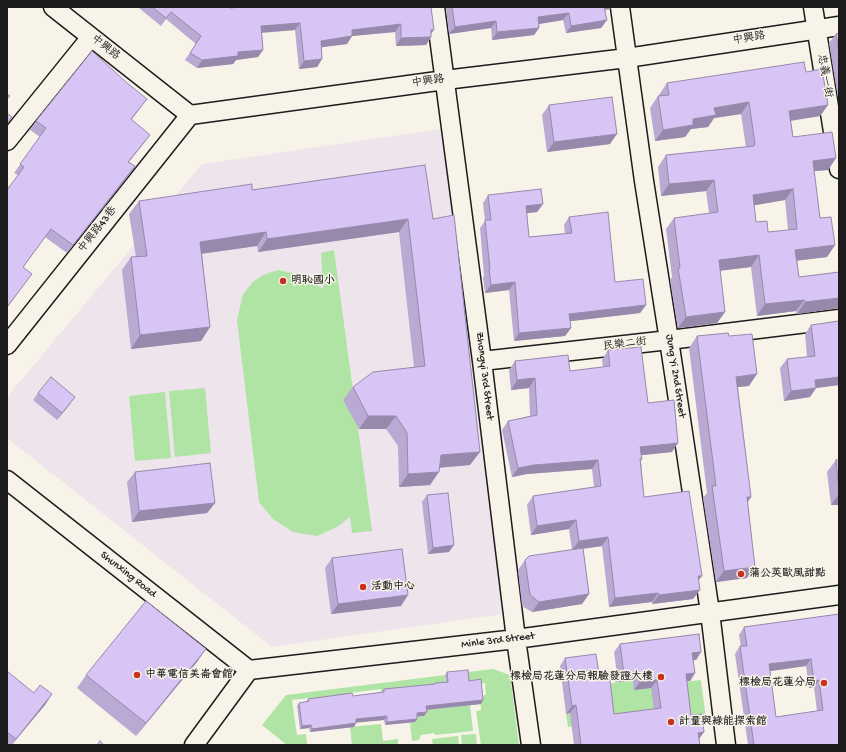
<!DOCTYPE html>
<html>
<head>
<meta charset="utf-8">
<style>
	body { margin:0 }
	#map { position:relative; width:846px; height:752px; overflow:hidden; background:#f7f3e8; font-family:"Gochi Hand",sans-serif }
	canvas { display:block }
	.frame { position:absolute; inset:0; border:8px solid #1c1c1c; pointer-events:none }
</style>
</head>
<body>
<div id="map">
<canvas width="846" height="752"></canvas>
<div class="frame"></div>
</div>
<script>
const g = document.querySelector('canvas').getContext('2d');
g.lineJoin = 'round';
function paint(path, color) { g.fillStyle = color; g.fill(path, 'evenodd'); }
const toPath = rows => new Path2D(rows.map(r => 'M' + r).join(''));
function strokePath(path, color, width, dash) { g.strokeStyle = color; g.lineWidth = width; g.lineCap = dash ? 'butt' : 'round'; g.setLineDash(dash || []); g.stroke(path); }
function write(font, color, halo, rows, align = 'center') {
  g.font = font + ' "Gochi Hand","LXGW WenKai TC",sans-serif'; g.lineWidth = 3; g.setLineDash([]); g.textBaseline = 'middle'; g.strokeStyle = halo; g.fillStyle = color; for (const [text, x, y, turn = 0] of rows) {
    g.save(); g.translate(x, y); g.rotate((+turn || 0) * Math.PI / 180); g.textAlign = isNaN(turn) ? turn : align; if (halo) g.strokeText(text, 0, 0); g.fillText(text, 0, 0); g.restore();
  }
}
const built = toPath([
	[441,129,504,614,272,647,7,438,7,397,202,164]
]);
const green = toPath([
	[334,250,372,531,352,533,350,517,337,527,317,536,293,532,273,519,259,502,237,320,243,294,253,282,263,275,278,270,293,273,307,278,323,289,321,253],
	[205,388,211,453,175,457,169,391],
	[165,392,171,458,135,461,129,396],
	[493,669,510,675,519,745,481,745,476,711,481,710,480,696,486,695,485,683,467,684,445,675,446,685,435,708,470,705,473,731,435,735,434,733,421,735,419,740,412,741,410,723,415,722,414,717,424,716,381,693,381,689,350,693,350,697,310,702,309,698,292,700,297,735,306,734,307,745,287,745,262,725,286,695],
	[632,672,642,687,701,680,706,720,685,723,657,712,568,727,566,714,571,713,604,684,615,683,614,674],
	[381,724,383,741,398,739,398,745,352,745,350,727],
	[476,734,477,745,462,745,461,735],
	[458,736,459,745,433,745,432,739]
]);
const minor = toPath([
	[53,7,190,115,445,80,627,58,839,26],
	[435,7,482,361,516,639,531,745],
	[620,7,644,181,669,340,710,612,726,745],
	[813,7,839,169],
	[7,141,91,37],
	[7,345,190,115],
	[482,361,669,340,839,319],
	[7,480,249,670],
	[194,745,249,670,516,639,839,595]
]);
const wall = toPath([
	[140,7,229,7,231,8,431,7,431,37,426,45,396,46,395,32,352,36,347,44,322,47,322,59,317,67,299,69,295,30,262,33,263,50,258,57,236,60,233,64,197,68,185,60,196,44,166,19,161,26,139,8],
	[446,7,611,7,610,9,605,10,607,20,601,28,566,33,563,20,539,24,539,28,534,35,492,40,491,28,449,34],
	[839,33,839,104,829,43,836,34],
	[806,72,828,105,820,116,791,121,793,137,836,158,828,170,814,171,820,218,835,245,827,257,797,260,799,277,839,272,839,308,797,314,796,311,757,316,751,267,720,270,725,312,717,323,678,328,670,280,672,277,666,229,674,218,709,213,706,191,661,196,658,167,666,155,746,147,741,114,714,118,708,127,691,129,685,137,655,141,650,108,658,96,659,96,659,95,667,83],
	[785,200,788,230,768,232,756,222,754,205],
	[549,105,610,144,547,152,542,115],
	[141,107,131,120,150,135,129,162,135,166,129,175,67,253,45,237,23,268,32,274,7,308,7,190,18,175,14,173,40,137,30,130,36,121],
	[425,165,470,465,440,468,430,485,399,487,398,446,386,429,359,429,343,400,353,387,414,367,399,232,258,252,257,246,202,254,210,327,201,341,131,349,122,270,131,257,136,257,129,214,139,201,252,190],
	[488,195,543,204,537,212,527,213,529,237,565,234,564,225,569,217,615,282,646,305,640,313,570,321,571,328,565,336,514,341,509,290,485,293,483,277,484,276,480,228,485,221,483,203],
	[839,321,839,385,816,388,810,397,784,401,780,368,787,359,807,357,805,334,811,325],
	[697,336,729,336,749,386,738,387,751,497,748,502,747,578,716,582,703,498,707,493,689,348],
	[608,350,648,403,672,452,641,455,642,459,641,461,644,497,699,580,693,599,652,604,652,602,609,607,602,546,583,549,589,594,582,604,532,612,522,606,518,570,525,560,572,550,569,529,531,535,527,505,533,496,594,487,592,469,527,474,512,477,502,430,508,421,530,416,529,388,511,390,509,370,515,361,570,371,603,367,602,360],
	[38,393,70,404,57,420,33,400],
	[836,460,839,460,839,515,838,505,831,505,827,472],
	[135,472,215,503,207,513,132,522,127,482],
	[427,495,449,552,428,554,422,502],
	[332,558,401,606,331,614,325,568],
	[839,614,839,745,748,745,735,654,740,646,741,646,739,635,744,627],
	[806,666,809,688,814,687,817,711,776,717,770,671],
	[620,644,701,652,696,660,693,660,695,673,690,681,687,681,691,715,704,732,699,739,700,745,574,745,570,713,566,714,560,666,565,658,599,674,614,714,654,709,651,688,634,690,633,680,618,682,614,652],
	[197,662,136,736,77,688,86,675],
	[7,671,34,693,52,694,45,705,12,745,7,745],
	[447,672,469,681,481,704,426,710,427,712,424,716,417,716,415,722,385,725,384,720,356,722,356,723,354,727,310,732,309,728,300,729,297,706,299,703,306,702,308,699,353,696,382,692,384,689,433,685,435,683,446,682,445,675]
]);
const shadedWall = toPath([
	[601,7,611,7,610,9,598,11],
	[569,13,563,20,533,25,538,17],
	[607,20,601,28,566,33,571,26],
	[496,21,491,28,449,34,455,27],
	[300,23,295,30,256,33,261,26],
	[401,24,395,32,352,36,347,44,316,48,321,41,352,30],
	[539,28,534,35,492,40,497,32],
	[431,30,434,30,428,37,431,37,426,45,396,46,401,38],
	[263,50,258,57,236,60,233,64,197,68,202,60,238,52],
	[322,59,317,67,299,69,304,61],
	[147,99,141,107,125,128,131,119],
	[749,102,741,114,714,118,708,127,691,129,685,137,655,141,663,130,693,119,714,108],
	[828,105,820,116,781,122,789,111],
	[617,134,610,144,547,152,554,142],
	[150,135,144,143,122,170,128,162],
	[836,158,828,170,805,172,813,161],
	[135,166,129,175,67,253,73,245],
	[714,180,706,191,661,196,669,184],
	[793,189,785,200,745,207,753,195],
	[543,204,537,212,521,214,526,206],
	[408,219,399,232,258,252,267,239],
	[266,232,257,246,191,255,200,242],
	[835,245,827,257,787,262,795,250],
	[759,255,751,267,711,272,719,260],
	[515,282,509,290,485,293,491,285],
	[839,298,839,308,797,314,805,302],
	[804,300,796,311,757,316,765,304],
	[646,305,640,313,564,322,569,314],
	[725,312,717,323,678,328,686,317],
	[210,327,201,341,131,349,140,335],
	[571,328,565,336,514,341,519,333],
	[757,374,749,386,728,388,736,377],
	[839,377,839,385,816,388,810,397,784,401,791,391,815,380],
	[535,378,529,388,511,390,517,380],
	[75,397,70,404,57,420,62,413],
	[368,416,396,416,386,429,359,429],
	[678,443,672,452,634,456,640,447],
	[480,452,470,465,432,468,441,455],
	[598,460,592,469,527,474,512,477,518,468,534,465],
	[439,472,430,485,399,487,408,474],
	[839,494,839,503,838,505,831,505],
	[747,497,751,497,743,508],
	[215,503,207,513,132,522,139,511],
	[576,520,569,529,531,535,537,526],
	[608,537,602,546,572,550,579,541],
	[454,545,449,552,428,554,433,548],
	[755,567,747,578,716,582,724,571],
	[698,576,702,576,695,585],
	[700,590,693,599,652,604,659,595],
	[658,593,652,602,609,607,615,598],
	[589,594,582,604,532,612,539,602],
	[408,595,401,606,331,614,338,604],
	[206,649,197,662,136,736,146,723],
	[701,652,696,660,687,661,692,653],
	[811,659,806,666,764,672,769,664],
	[639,672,633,680,618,682,624,674],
	[695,673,690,681,680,682,686,674],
	[657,680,651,688,634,690,640,682],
	[819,680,814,687,809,688,814,681],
	[52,694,45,705,11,745,16,739],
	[483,700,481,704,424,710,426,706],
	[576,705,570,713,566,714,572,706],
	[427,712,424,716,414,717,417,713],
	[387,716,384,720,353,723,356,719],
	[417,719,415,722,385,725,387,722],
	[356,723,354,727,310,732,312,729],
	[311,725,309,728,300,729,302,726],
	[704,732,698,740,698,733]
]);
const building = toPath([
	[152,7,229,7,231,8,239,7,431,7,434,30,431,30,431,37,401,38,401,24,352,30,352,36,321,41,322,59,304,61,300,23,261,26,263,50,238,52,238,56,202,60,190,53,201,36,171,12,166,18,152,7],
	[452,7,604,7,607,20,571,26,569,13,538,17,539,28,497,32,496,21,455,27,452,7],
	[839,33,839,54,836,34,839,33],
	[92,51,126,82,147,99,131,119,150,135,128,162,135,166,73,245,51,229,23,267,32,274,7,307,7,190,24,167,20,164,46,128,36,121,92,51],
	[804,62,806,72,822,69,828,105,789,111,793,137,832,132,836,158,813,161,820,218,831,217,835,245,795,250,799,277,839,272,839,298,805,302,804,300,765,304,759,255,719,260,725,312,686,317,678,268,680,268,674,218,718,212,714,180,669,184,666,155,754,146,754,145,755,144,749,102,714,108,716,115,693,119,693,125,663,130,658,96,669,95,667,83,804,62],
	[793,189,797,229,768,232,767,221,756,222,753,195,793,189],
	[7,94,10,96,7,99,7,94],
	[612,97,617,134,554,142,549,105,612,97],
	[7,113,12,117,7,123,7,113],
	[425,165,433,219,454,215,480,452,441,455,439,472,408,474,407,433,396,416,368,416,353,387,373,372,425,366,408,219,267,239,266,232,200,242,210,327,140,335,131,257,147,256,139,201,252,184,252,190,425,165],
	[541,189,543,204,526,206,529,237,572,233,569,217,608,212,615,282,643,279,646,305,569,314,571,328,519,333,515,282,491,285,489,269,490,269,485,220,491,220,488,195,541,189],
	[839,321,839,377,815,380,816,388,791,391,787,359,815,356,811,325,839,321],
	[728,333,729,336,752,334,757,374,736,377,751,497,747,497,755,567,724,571,712,486,716,486,697,336,728,333],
	[641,347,648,403,674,400,678,443,640,447,642,459,640,459,644,497,689,491,702,576,698,576,700,590,659,595,658,593,615,598,608,537,579,541,576,520,537,526,533,496,601,486,598,460,534,465,518,468,508,421,537,415,535,378,517,380,515,361,568,355,570,371,610,366,608,350,641,347],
	[51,377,75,397,62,413,38,393,51,377],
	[836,460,839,460,839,491,836,460],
	[210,463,215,503,139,511,135,472,210,463],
	[448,493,454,545,433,548,427,495,448,493],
	[583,548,589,594,539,602,530,595,525,560,529,556,583,548],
	[402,549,408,595,338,604,332,558,402,549],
	[146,601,206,649,146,723,86,675,146,601],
	[839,614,839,745,754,745,740,646,747,646,744,627,839,614],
	[811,659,814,681,819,680,823,710,776,717,769,664,811,659],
	[699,634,701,652,692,653,695,673,686,674,691,715,702,714,704,732,698,733,700,745,581,745,576,705,572,706,565,658,596,654,599,674,609,672,614,714,661,708,657,680,640,682,639,672,624,674,620,644,699,634],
	[468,670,469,681,481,679,483,700,426,706,427,712,417,713,417,719,387,722,387,716,356,719,356,723,312,729,311,725,302,726,299,703,309,701,308,699,352,693,353,696,384,692,384,689,435,684,435,683,448,682,447,672,468,670],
	[7,671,34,693,40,685,52,694,16,739,7,732,7,671],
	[100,741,104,745,97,745,100,741]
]);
const markers = [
	[283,281,4,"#c8321e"],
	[741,574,4,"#c8321e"],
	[363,587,4,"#c8321e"],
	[137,675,4,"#c8321e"],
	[661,677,4,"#c8321e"],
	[824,683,4,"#c8321e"],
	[671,722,4,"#c8321e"]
];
const streetNames = [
	["中興路",749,39,-9],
	["中興路",105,48,38],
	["忠義一街",824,76,80],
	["中興路",428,82,-8],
	["中興路43巷",98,230,-52],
	["民樂二街",625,345,-7],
	["Zhongyi 3rd Street",484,376,83],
	["Jung Yi 2nd Street",675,376,81],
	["Shunxing Road",128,575,38],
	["Minle 3rd Street",498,641,-7]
];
const poiNames = [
	["明恥國小",291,281],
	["蒲公英歐風甜點",749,574],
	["活動中心",371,587],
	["中華電信美崙會館",145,675],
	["標檢局花蓮分局報驗發證大樓",653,677,"right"],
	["標檢局花蓮分局",816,683,"right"],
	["計量與綠能探索館",679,722]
];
paint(built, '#eee5ec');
paint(green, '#b0e4a5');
strokePath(minor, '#1c1c1c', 21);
strokePath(minor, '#f7f3e8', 18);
paint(wall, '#baa9d3');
paint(shadedWall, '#9789ac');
paint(building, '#d8c4f5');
strokePath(building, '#9789ac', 1);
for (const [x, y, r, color] of markers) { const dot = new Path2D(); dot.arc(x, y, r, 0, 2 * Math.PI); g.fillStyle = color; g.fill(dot); strokePath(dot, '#f7f3e8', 1.5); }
write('11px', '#1c1c1c', '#f7f3e8', streetNames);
write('bold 11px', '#1c1c1c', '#f7f3e8', poiNames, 'left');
</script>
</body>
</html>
